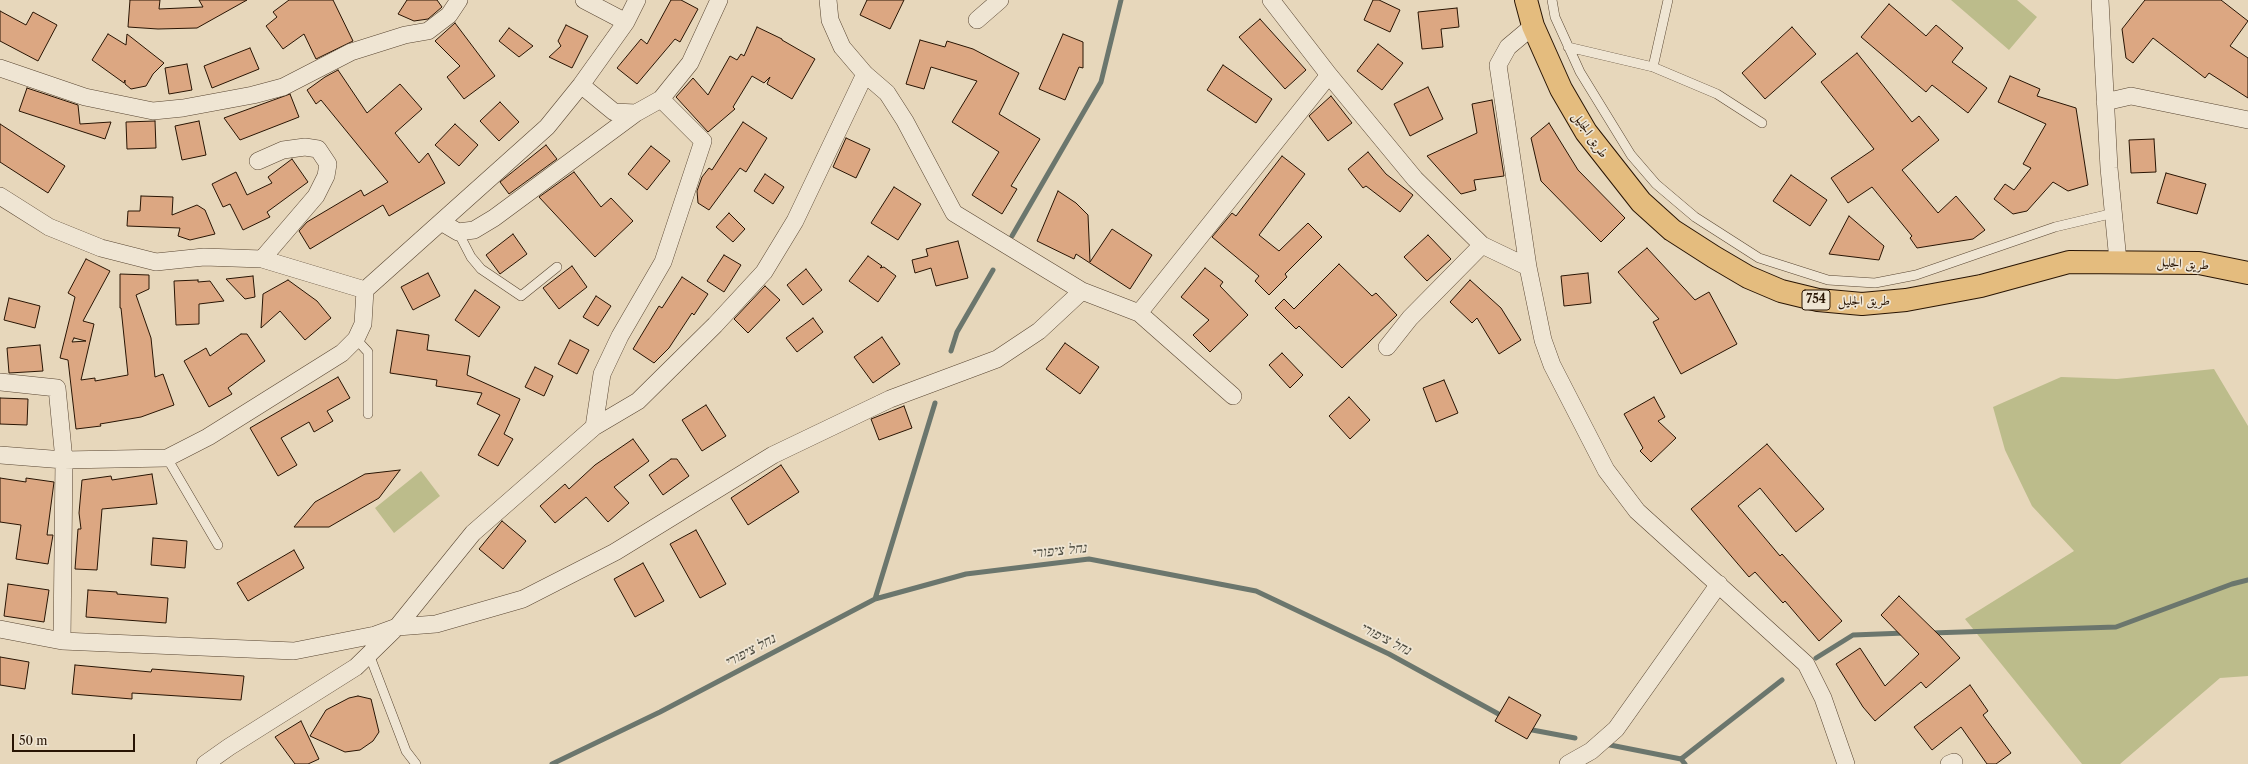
<!DOCTYPE html>
<html>
<head>
<meta charset="utf-8">
<style>
	body { margin:0 }
	#map { position:relative; width:2248px; height:764px; overflow:hidden; background:#e7d7bb; font-family:"Libre Caslon Text",serif }
	canvas { display:block }
	.scale { position:absolute; left:12px; top:734px; width:123px; height:18px; box-sizing:border-box; border:2px solid #281403; border-top:0; padding-left:5px; font-size:12px; line-height:14px; white-space:nowrap; color:#281403; -webkit-text-stroke:3px #efe5d3; paint-order:stroke }
</style>
</head>
<body>
<div id="map">
<canvas width="2248" height="764"></canvas>
<div class="scale">50 m</div>
</div>
<script>
const g = document.querySelector('canvas').getContext('2d');
g.lineJoin = 'round';
function paint(path, color) { g.fillStyle = color; g.fill(path, 'evenodd'); }
const toPath = rows => new Path2D(rows.map(r => 'M' + r).join(''));
function strokePath(path, color, width, dash) { g.strokeStyle = color; g.lineWidth = width; g.lineCap = dash ? 'butt' : 'round'; g.setLineDash(dash || []); g.stroke(path); }
function write(font, color, halo, rows, align = 'center') {
  g.font = font + ' "Libre Caslon Text",Amiri,"Frank Ruhl Libre",serif'; g.lineWidth = 3.5; g.setLineDash([]); g.textBaseline = 'middle'; g.strokeStyle = halo; g.fillStyle = color; for (const [text, x, y, turn = 0] of rows) {
    g.save(); g.translate(x, y); g.rotate((+turn || 0) * Math.PI / 180); g.textAlign = isNaN(turn) ? turn : align; if (halo) g.strokeText(text, 0, 0); g.fillText(text, 0, 0); g.restore();
  }
}
const green = toPath([
	[1951,0,2017,0,2037,17,2009,50],
	[2214,369,2248,426,2248,676,2220,678,2120,764,2082,764,1965,619,2074,551,2032,506,2005,450,1993,407,2061,377,2117,379],
	[421,471,440,496,394,533,375,508]
]);
const stream = toPath([
	[1012,236,1101,82,1121,0],
	[951,351,957,332,993,270],
	[875,599,935,403],
	[1931,633,2116,627,2232,584,2248,580],
	[1816,658,1853,635,1905,633],
	[1527,729,1575,738],
	[1605,744,1681,759,1685,764],
	[1681,759,1782,680],
	[552,764,660,712,875,599,966,574,1089,559,1256,591,1389,654,1504,717]
]);
const building = toPath([
	[130,0,160,0,159,9,203,7,199,0,247,0,197,28,158,29,128,27,130,0],
	[289,0,333,0,353,41,316,59,304,34,283,49,266,26,277,17,273,12,289,0],
	[407,0,437,0,442,7,428,19,414,21,398,14,407,0],
	[671,0,681,0,698,9,680,42,675,39,637,84,617,68,641,39,647,44,671,0],
	[867,0,904,0,890,29,860,15,867,0],
	[1373,0,1379,0,1400,10,1390,32,1364,20,1373,0],
	[2145,0,2221,0,2248,21,2230,46,2248,58,2248,98,2209,73,2205,78,2153,38,2133,63,2126,58,2122,29,2145,0],
	[1889,4,1926,36,1936,25,1963,48,1952,62,1987,88,1968,113,1932,85,1926,92,1861,37,1889,4],
	[1457,8,1459,27,1441,29,1443,47,1422,49,1418,12,1457,8],
	[0,11,26,25,33,12,57,25,38,61,0,41,0,11],
	[1260,19,1306,70,1285,89,1239,37,1260,19],
	[455,23,495,76,464,99,447,77,460,66,435,41,455,23],
	[566,25,588,36,572,68,549,57,561,46,558,41,566,25],
	[757,27,782,39,782,40,815,59,792,99,767,84,770,77,764,83,752,76,733,107,735,109,708,132,676,97,693,78,708,95,730,56,737,60,741,54,744,56,757,27],
	[1792,27,1816,54,1765,99,1742,73,1792,27],
	[509,28,533,46,519,57,499,41,509,28],
	[108,34,126,45,127,34,164,63,153,74,146,86,131,89,125,84,125,80,124,83,92,60,108,34],
	[1063,34,1083,42,1083,68,1079,67,1065,100,1039,89,1063,34],
	[920,40,945,47,947,41,973,49,1019,73,999,114,1040,139,1011,186,1017,189,1002,214,972,195,999,152,952,122,977,81,931,67,924,89,906,84,920,40],
	[1378,44,1403,63,1382,90,1357,71,1378,44],
	[250,48,259,69,212,88,204,66,250,48],
	[1857,53,1912,122,1919,116,1939,140,1902,170,1938,213,1956,196,1985,230,1973,239,1917,248,1910,238,1912,236,1872,187,1848,203,1831,178,1874,149,1821,82,1857,53],
	[187,64,192,90,169,94,165,68,187,64],
	[1223,65,1272,99,1256,123,1207,90,1223,65],
	[338,70,367,113,400,84,422,109,395,133,419,163,428,153,445,183,389,216,383,205,310,249,299,231,307,222,361,190,364,196,388,182,321,100,316,104,307,90,325,77,338,70],
	[2010,76,2040,89,2037,96,2076,108,2088,185,2068,191,2053,182,2027,211,2013,214,1994,199,2005,184,2014,190,2031,168,2023,164,2046,124,1998,102,2010,76],
	[1428,87,1443,119,1410,136,1394,104,1428,87],
	[27,88,78,105,80,124,111,122,105,139,19,111,27,88],
	[290,94,299,117,240,140,224,118,290,94],
	[1331,96,1352,123,1328,141,1309,116,1331,96],
	[1492,100,1504,176,1474,180,1476,190,1461,194,1427,156,1477,133,1472,104,1492,100],
	[500,102,519,122,499,141,480,121,500,102],
	[155,121,156,148,127,149,126,122,155,121],
	[199,121,206,155,182,160,175,126,199,121],
	[743,122,767,138,746,172,740,168,709,210,698,203,697,191,702,177,709,168,712,170,743,122],
	[1549,123,1578,170,1625,218,1601,242,1541,181,1531,138,1549,123],
	[0,124,65,166,48,193,0,162,0,124],
	[455,124,478,145,459,166,435,145,455,124],
	[846,138,870,149,856,178,833,167,846,138],
	[2154,139,2156,172,2131,173,2129,140,2154,139],
	[546,145,557,159,509,194,500,182,546,145],
	[651,146,670,161,647,190,628,174,651,146],
	[1368,152,1386,174,1413,195,1400,212,1366,186,1363,188,1348,169,1368,152],
	[1282,156,1305,174,1259,235,1279,251,1308,223,1322,237,1285,274,1287,277,1269,295,1255,281,1259,276,1212,237,1232,213,1236,216,1282,156],
	[292,159,308,182,267,212,270,217,243,230,230,204,223,207,212,184,236,172,247,195,272,183,268,177,292,159],
	[574,172,601,207,611,198,633,221,595,257,539,197,574,172],
	[2166,173,2206,184,2197,214,2157,203,2166,173],
	[765,174,784,187,773,204,754,191,765,174],
	[1791,175,1827,200,1810,226,1773,201,1791,175],
	[894,187,921,204,898,240,871,223,894,187],
	[1058,191,1076,203,1088,215,1090,262,1112,229,1152,255,1130,289,1076,254,1074,259,1037,241,1058,191],
	[141,196,173,197,172,215,197,205,205,210,215,234,190,240,178,236,180,228,127,226,128,211,140,211,141,196],
	[729,213,745,229,733,242,716,227,729,213],
	[1849,216,1884,246,1879,260,1829,254,1849,216],
	[513,234,527,254,500,274,486,255,513,234],
	[1428,235,1451,259,1427,281,1404,257,1428,235],
	[958,241,968,278,936,286,931,268,915,273,912,260,928,256,926,249,958,241],
	[1647,248,1695,300,1709,292,1737,344,1681,374,1653,322,1659,319,1618,272,1647,248],
	[724,255,741,265,724,292,707,281,724,255],
	[868,256,882,266,880,268,884,267,896,276,878,302,849,281,868,256],
	[86,259,110,271,83,321,94,324,81,380,95,378,95,381,128,375,121,308,120,308,120,274,149,275,149,289,136,295,151,338,155,377,163,374,174,405,141,417,100,424,101,426,76,429,68,360,60,358,75,297,68,293,86,259],
	[74,338,86,341,72,342,74,338],
	[1339,264,1372,296,1376,293,1397,315,1342,368,1299,326,1296,329,1275,308,1284,299,1294,309,1339,264],
	[572,266,587,287,559,309,543,288,572,266],
	[1205,268,1223,282,1220,286,1248,315,1210,352,1193,335,1209,320,1181,297,1205,268],
	[806,269,822,290,803,305,787,285,806,269],
	[428,273,440,296,413,310,401,287,428,273],
	[1588,273,1591,303,1564,306,1561,276,1588,273],
	[253,276,255,297,245,299,226,279,253,276],
	[682,277,708,294,694,315,692,313,669,348,654,363,633,349,659,306,662,308,682,277],
	[198,280,198,282,210,281,224,301,199,304,199,324,176,325,174,281,198,280],
	[288,280,317,301,331,318,305,340,280,311,261,328,263,294,288,280],
	[1470,280,1501,308,1521,340,1499,354,1477,318,1472,323,1450,302,1470,280],
	[765,286,780,300,748,333,734,319,765,286],
	[475,290,500,307,479,337,455,320,475,290],
	[596,296,611,306,598,326,583,317,596,296],
	[9,298,40,306,35,328,4,320,9,298],
	[813,318,823,332,797,352,786,338,813,318],
	[397,330,429,335,427,350,470,356,467,375,520,399,504,434,513,439,498,466,478,455,500,415,477,404,482,393,436,386,437,380,390,373,397,330],
	[241,334,247,334,265,361,228,388,232,394,209,407,184,361,206,348,210,356,241,334],
	[882,337,900,364,873,383,854,357,882,337],
	[570,340,589,350,577,374,558,364,570,340],
	[1065,343,1099,367,1080,394,1046,369,1065,343],
	[40,345,43,371,9,373,7,348,40,345],
	[1282,353,1303,375,1290,388,1269,365,1282,353],
	[535,367,553,376,544,396,525,387,535,367],
	[338,377,350,398,327,411,333,421,314,432,309,422,281,438,297,465,278,476,250,428,338,377],
	[1444,380,1458,413,1436,422,1423,388,1444,380],
	[1349,397,1370,420,1350,439,1329,416,1349,397],
	[1654,397,1665,417,1658,421,1676,438,1651,462,1640,451,1643,448,1624,414,1654,397],
	[0,398,28,399,27,425,0,424,0,398],
	[706,405,726,436,702,451,682,420,706,405],
	[904,406,912,428,879,440,871,419,904,406],
	[633,439,649,461,614,487,629,503,608,522,586,497,555,523,540,506,565,484,569,489,595,465,633,439],
	[1767,444,1824,509,1796,532,1760,488,1738,506,1780,556,1782,554,1842,621,1819,641,1785,601,1783,603,1755,572,1749,577,1691,509,1767,444],
	[671,459,677,459,689,476,663,495,649,475,671,459],
	[781,465,799,492,748,525,731,498,781,465],
	[400,470,379,498,329,527,294,527,315,502,365,474,400,470],
	[152,474,157,504,102,509,97,570,75,569,78,529,81,529,79,513,82,480,111,476,112,480,152,474],
	[0,478,26,482,26,478,54,482,47,535,53,535,48,564,16,559,21,525,0,522,0,478],
	[502,521,526,541,503,569,479,549,502,521],
	[696,530,726,584,700,598,670,544,696,530],
	[153,538,187,541,185,568,151,565,153,538],
	[294,550,304,568,248,601,237,583,294,550],
	[643,563,664,601,635,617,614,579,643,563],
	[8,584,49,590,44,622,4,616,8,584],
	[88,590,117,592,117,594,168,598,166,623,86,617,88,590],
	[1899,596,1940,636,1960,658,1926,688,1921,682,1875,721,1863,707,1836,664,1860,648,1885,686,1919,654,1881,615,1899,596],
	[0,657,29,662,25,689,0,685,0,657],
	[75,665,151,672,152,669,244,676,241,700,132,693,132,699,72,694,75,665],
	[1970,685,1988,711,1983,715,2011,753,1996,764,1987,764,1961,727,1932,750,1914,727,1970,685],
	[358,696,371,699,379,732,373,741,360,750,345,752,310,736,326,710,349,698,358,696],
	[1509,697,1541,715,1527,739,1495,721,1509,697],
	[301,721,319,759,308,764,295,764,275,737,301,721]
]);
const lane = toPath([
	[1552,0,1555,17,1580,72,1631,155,1656,184,1695,217,1759,258,1828,280,1875,283,1916,275,2055,227,2114,213],
	[1568,47,1653,67,1717,94,1762,123],
	[1653,67,1668,0],
	[458,232,471,257,481,269,521,296,557,267],
	[356,339,368,352,368,414],
	[167,458,218,545],
	[369,654,406,751,416,764]
]);
const street = toPath([
	[584,0,626,22],
	[828,0,830,20,842,47,865,74,887,93,905,121,954,213,1082,291,1139,313,1233,396],
	[1271,0,1329,75,1415,179,1482,245,1528,267],
	[2100,0,2109,168,2118,261],
	[977,20,1000,0],
	[1533,26,1508,47,1498,65,1528,267,1543,340,1552,365,1606,470,1637,511,1806,664,1823,698,1846,764],
	[0,68,85,97,153,111,183,108,253,95,283,87,351,52,405,35,428,31,449,15,459,0],
	[581,85,614,112,636,113,661,99,690,63,719,0],
	[2105,102,2131,96,2248,120],
	[258,161,283,150,305,147,318,149,328,164,326,176,316,196,262,259],
	[0,196,49,227,101,248,156,262,204,257,262,259,365,290,547,127,581,85,626,22,637,0],
	[441,222,458,232,474,230,494,218,636,113],
	[1139,313,1329,75],
	[1387,347,1410,318,1482,245],
	[0,382,57,388,64,460,62,641],
	[594,427,638,401,715,325,764,272,795,221,865,74],
	[0,455,64,460,167,458,208,437,342,353,356,339,363,324,365,290],
	[0,629,62,641,294,651,375,635,397,627,473,533,594,427,602,374,620,336,663,262,703,141,661,99],
	[205,764,229,747,356,667,397,627,436,624,523,599,615,552,773,455,890,399,997,359,1039,331,1082,291],
	[1568,764,1591,751,1616,729,1719,584],
	[1949,764,1954,762,1954,764]
]);
const primary = toPath([
	[1526,0,1533,26,1561,89,1586,132,1641,202,1672,230,1714,257,1748,277,1781,291,1818,300,1862,304,1906,300,1981,286,2069,262,2199,263,2248,273]
]);
const shields = [
	[1816,300,28]
];
const shieldNames = [
	["754",1816,300]
];
const streetNames = [
	["طريق الجليل",1590,135,56],
	["طريق الجليل",2183,264,4],
	["طريق الجليل",1864,301]
];
const waterNames = [
	["נחל ציפורי",1059,551,-6],
	["נחל ציפורי",1385,639,27],
	["נחל ציפורי",750,651,-28]
];
paint(green, '#bcbc8b');
strokePath(stream, '#6b766d', 5);
paint(building, '#dca782');
strokePath(building, '#281403', 1);
strokePath(lane, '#584531', 10);
strokePath(street, '#584531', 18);
strokePath(primary, '#281403', 24);
strokePath(lane, '#efe5d3', 9);
strokePath(street, '#efe5d3', 17);
strokePath(primary, '#e4bc7e', 22);
for (const [x, y, w] of shields) { const box = new Path2D(); box.roundRect(x - w / 2, y - 10, w, 20, 3); g.fillStyle = '#efe5d3'; g.fill(box); strokePath(box, '#281403', 1); }
write('bold 12px', '#281403', null, shieldNames);
write('13px', '#281403', '#efe5d3', streetNames);
write('italic 14px', '#4f4d41', '#efe5d3', waterNames);
</script>
</body>
</html>
